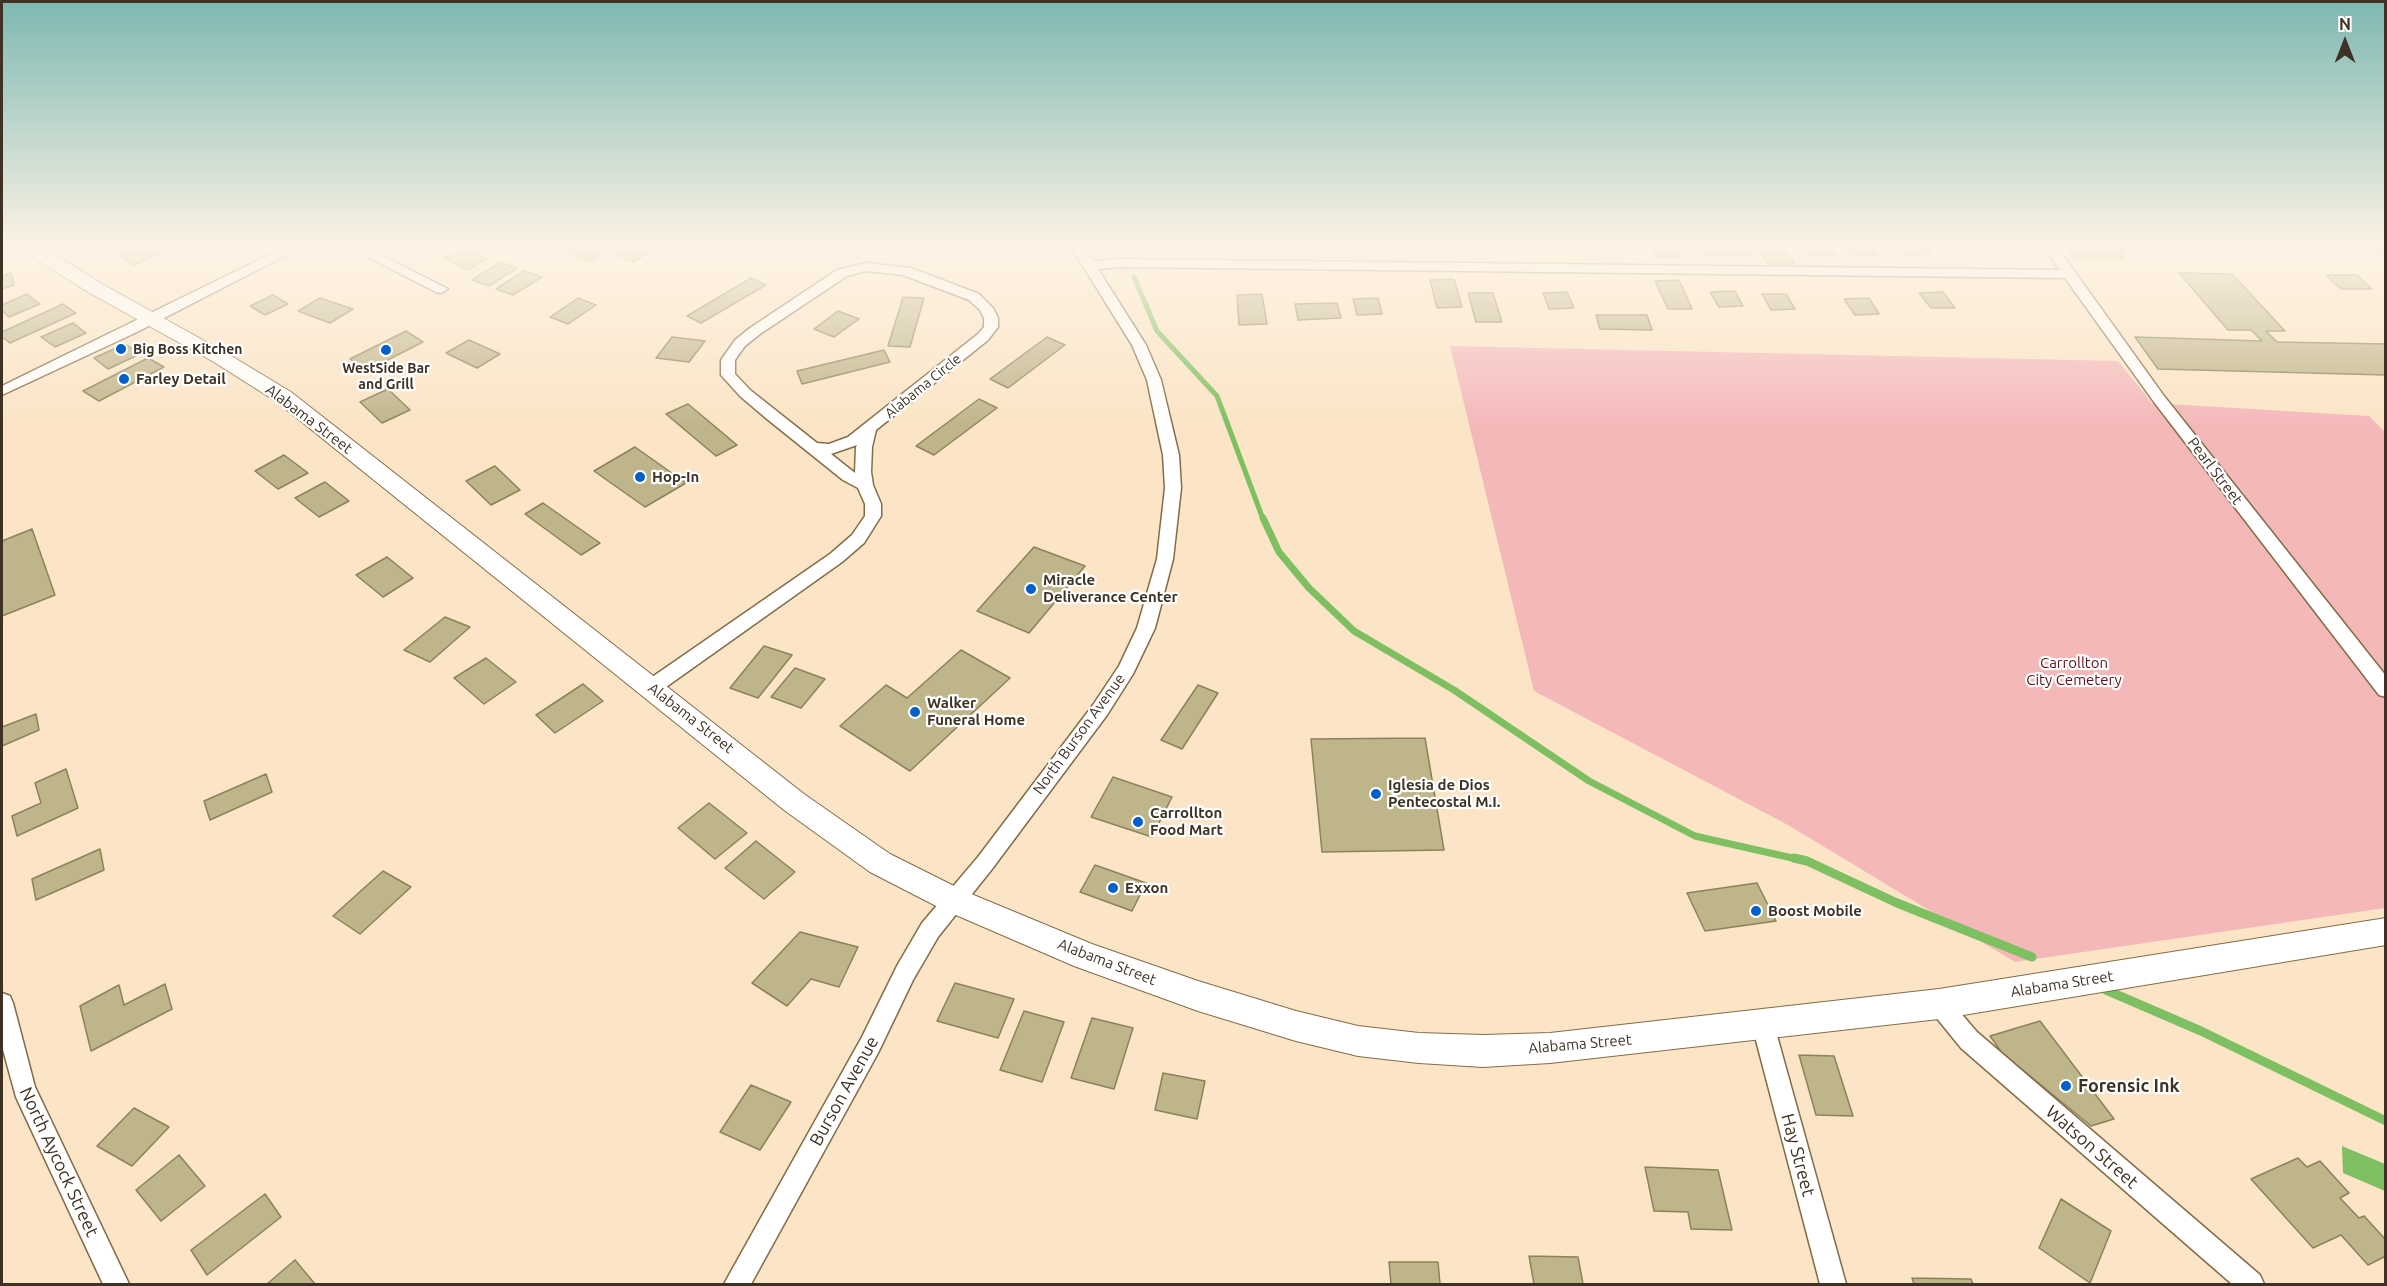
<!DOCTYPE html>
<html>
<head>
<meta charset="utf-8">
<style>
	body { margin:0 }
	#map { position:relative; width:2387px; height:1286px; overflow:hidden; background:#fbe5c6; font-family:Ubuntu,sans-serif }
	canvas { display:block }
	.frame { position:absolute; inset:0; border:3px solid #3d3223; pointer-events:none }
	.north { position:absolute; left:2315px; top:12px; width:60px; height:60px; -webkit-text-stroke:4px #fff; paint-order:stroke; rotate:0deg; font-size:16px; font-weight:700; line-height:24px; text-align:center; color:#3d3223 }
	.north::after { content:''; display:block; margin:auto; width:21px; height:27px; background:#3d3223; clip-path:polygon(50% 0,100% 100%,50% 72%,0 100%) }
</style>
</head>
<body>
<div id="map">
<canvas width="2387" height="1286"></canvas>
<div class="frame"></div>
<div class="north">N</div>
</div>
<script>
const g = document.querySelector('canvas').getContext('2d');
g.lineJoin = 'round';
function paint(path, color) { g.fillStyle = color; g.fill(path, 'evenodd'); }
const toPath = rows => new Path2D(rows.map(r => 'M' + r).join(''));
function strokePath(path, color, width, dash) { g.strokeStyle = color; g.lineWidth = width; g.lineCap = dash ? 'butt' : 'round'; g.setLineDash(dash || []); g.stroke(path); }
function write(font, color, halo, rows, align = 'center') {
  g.font = font + ' Ubuntu,sans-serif'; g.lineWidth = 4.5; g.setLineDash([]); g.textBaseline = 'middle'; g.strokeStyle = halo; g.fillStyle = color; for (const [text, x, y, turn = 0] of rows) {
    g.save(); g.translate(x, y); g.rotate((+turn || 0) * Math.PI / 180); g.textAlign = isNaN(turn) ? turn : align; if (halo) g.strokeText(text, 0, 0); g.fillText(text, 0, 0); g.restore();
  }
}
const green = toPath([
	[1450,346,2118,361,2152,403,2369,416,2386,433,2385,908,2015,962,1788,825,1534,691]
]);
const water = toPath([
	[2342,1146,2385,1164,2385,1191,2343,1173]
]);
const streamFar2 = toPath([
	[1123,247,1127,252],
	[1134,277,1157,331,1217,396,1263,519]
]);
const streamFar1 = toPath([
	[1263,518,1279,552,1309,588,1354,631,1454,690,1589,781,1695,836,1801,860]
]);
const stream = toPath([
	[1794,858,1807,861,1897,903,2032,957],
	[2106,990,2201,1031,2386,1121]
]);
const building = toPath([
	[133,247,148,247,158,255,133,265,118,253,133,247],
	[571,247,601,247,608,250,589,261,565,250,571,247],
	[633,247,639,247,650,252,633,262,618,255,633,247],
	[1466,247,1491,247,1492,251,1467,251,1466,247],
	[1535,247,1560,247,1562,252,1537,252,1535,247],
	[1651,247,1676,247,1682,257,1657,258,1651,247],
	[1702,247,1748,247,1752,255,1706,255,1702,247],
	[1757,247,1783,247,1794,264,1769,265,1757,247],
	[1806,247,1831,247,1836,255,1811,256,1806,247],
	[1846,247,1871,247,1877,255,1852,255,1846,247],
	[1901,247,1926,247,1932,254,1907,255,1901,247],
	[2065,247,2159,247,2163,252,2120,251,2124,258,2073,258,2065,247],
	[2371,247,2386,247,2386,260,2371,247],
	[466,248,487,259,467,270,445,258,466,248],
	[500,262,517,268,489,286,472,280,500,262],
	[524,271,542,277,513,295,496,289,524,271],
	[11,273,14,285,2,289,2,276,11,273],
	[2179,273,2232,274,2285,331,2266,331,2277,342,2386,344,2386,375,2158,369,2135,337,2262,341,2251,330,2228,330,2179,273],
	[2326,275,2357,275,2372,289,2341,289,2326,275],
	[751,278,766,285,701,323,687,316,751,278],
	[1454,279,1462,307,1437,308,1430,280,1454,279],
	[1679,280,1692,309,1668,309,1655,281,1679,280],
	[1735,291,1743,306,1719,307,1710,292,1735,291],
	[1567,292,1574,308,1549,309,1543,293,1567,292],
	[1943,292,1955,308,1931,308,1919,293,1943,292],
	[1468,293,1493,293,1502,322,1476,322,1468,293],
	[27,294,40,304,9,317,2,311,2,305,27,294],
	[1262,294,1267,324,1239,325,1237,295,1262,294],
	[1762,294,1786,294,1795,309,1771,310,1762,294],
	[273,295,288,304,265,315,250,306,273,295],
	[903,297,924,298,910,347,888,346,903,297],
	[320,298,353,309,330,323,298,311,320,298],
	[578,298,596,305,568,324,550,317,578,298],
	[1378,298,1382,314,1357,315,1353,299,1378,298],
	[1869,298,1879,314,1855,315,1844,299,1869,298],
	[1337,303,1341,318,1298,320,1295,304,1337,303],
	[63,304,76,313,10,343,2,337,2,332,63,304],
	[838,311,859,319,834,337,814,329,838,311],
	[1596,315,1647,315,1652,330,1600,329,1596,315],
	[73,323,86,333,55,347,41,337,73,323],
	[406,331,423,342,366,371,350,359,406,331],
	[672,337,705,341,689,362,656,358,672,337],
	[1047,337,1065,345,1008,388,990,379,1047,337],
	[469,340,500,354,477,368,446,353,469,340],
	[125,344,140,354,108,369,94,358,125,344],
	[884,350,890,362,802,384,797,371,884,350],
	[148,358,164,367,99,401,83,391,148,358],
	[388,389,410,410,382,423,360,402,388,389],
	[979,399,997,408,934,455,916,446,979,399],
	[688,404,737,445,716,456,666,414,688,404],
	[635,447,686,483,645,507,594,471,635,447],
	[284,455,308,473,278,489,255,471,284,455],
	[495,466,520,490,491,505,466,481,495,466],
	[325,482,349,501,319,517,295,498,325,482],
	[543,503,600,543,581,555,525,514,543,503],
	[32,529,55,595,2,616,2,541,32,529],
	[1034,547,1085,566,1029,633,977,611,1034,547],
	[387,557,413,578,383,597,356,575,387,557],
	[445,617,470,627,430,662,404,650,445,617],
	[764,646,792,655,758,698,730,688,764,646],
	[961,650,1010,678,910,771,840,726,886,685,907,698,961,650],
	[486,658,516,682,484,704,454,678,486,658],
	[795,668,825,679,801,708,771,697,795,668],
	[583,684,603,701,555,733,536,715,583,684],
	[1198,685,1218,693,1182,749,1161,740,1198,685],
	[36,714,39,730,2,746,2,727,36,714],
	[1425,738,1444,850,1322,852,1311,739,1425,738],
	[66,769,78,808,17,836,12,816,41,803,35,783,66,769],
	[266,774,272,792,210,820,204,801,266,774],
	[1113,777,1172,797,1152,837,1091,817,1113,777],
	[709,803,747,833,715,859,678,828,709,803],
	[756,841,795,872,764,899,725,868,756,841],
	[100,849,104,870,36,900,32,879,100,849],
	[1095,865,1146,883,1132,911,1080,892,1095,865],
	[383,871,411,887,360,934,333,916,383,871],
	[1757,883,1776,921,1705,931,1687,893,1757,883],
	[800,932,858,947,839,987,811,979,787,1006,752,983,800,932],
	[955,983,1014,999,998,1038,937,1021,955,983],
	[165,984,172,1009,91,1051,80,1006,119,985,124,1005,165,984],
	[1024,1011,1064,1022,1042,1082,1000,1070,1024,1011],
	[1092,1018,1133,1028,1114,1089,1071,1078,1092,1018],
	[2040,1021,2114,1119,2091,1126,2002,1053,1990,1036,2040,1021],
	[1799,1055,1834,1056,1853,1116,1816,1115,1799,1055],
	[1163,1073,1205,1081,1197,1119,1155,1110,1163,1073],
	[751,1085,791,1102,760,1150,720,1132,751,1085],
	[134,1108,169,1127,132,1166,97,1146,134,1108],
	[179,1155,205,1186,161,1221,136,1190,179,1155],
	[2298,1158,2307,1167,2320,1161,2349,1193,2340,1198,2359,1218,2364,1216,2386,1240,2386,1256,2368,1265,2341,1235,2313,1248,2251,1179,2298,1158],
	[1645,1167,1718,1170,1732,1230,1691,1229,1688,1212,1654,1211,1645,1167],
	[265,1194,281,1217,207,1275,191,1250,265,1194],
	[2061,1199,2111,1231,2090,1283,2039,1248,2061,1199],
	[1529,1256,1578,1257,1583,1284,1534,1284,1529,1256],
	[295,1260,315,1284,267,1284,295,1260],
	[1389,1262,1438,1262,1440,1284,1391,1284,1389,1262],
	[1912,1278,1971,1279,1973,1284,1914,1284,1912,1278]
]);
const street = toPath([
	[285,247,302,247,137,332,2,395,2,386,285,247],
	[348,247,365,247,448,289,441,293,436,292,348,247],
	[1071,247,1085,247,1094,261,1120,259,2060,270,2043,247,2057,247,2164,396,2386,676,2386,697,2379,695,2154,402,2065,278,1120,267,1098,269,1146,345,1161,380,1179,455,1181,488,1173,559,1155,628,1133,674,1107,715,992,869,938,937,913,980,878,1053,751,1284,724,1284,862,1037,897,966,922,923,978,857,1093,705,1119,666,1137,628,1157,559,1165,488,1163,455,1147,380,1132,345,1071,247],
	[866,263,911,268,979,294,993,308,998,318,998,327,988,340,876,430,872,447,871,472,873,485,881,504,881,516,864,543,842,562,659,692,652,694,645,692,643,687,645,682,830,554,852,535,865,516,865,504,858,488,843,480,767,419,740,396,721,375,721,360,735,340,750,328,837,270,866,263],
	[866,271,903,275,969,300,980,310,984,318,984,327,978,334,848,437,829,444,817,443,750,390,735,374,735,360,745,346,760,334,847,276,866,271],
	[857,445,856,447,855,473,831,454,857,445],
	[2,993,10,996,13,1003,35,1087,129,1284,103,1284,16,1097,2,1046,2,993],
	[1939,994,1947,997,1977,1032,2260,1275,2264,1284,2232,1284,1961,1048,1931,1011,1928,1004,1931,997,1939,994],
	[1763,1014,1771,1017,1774,1025,1846,1284,1820,1284,1752,1025,1755,1017,1763,1014]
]);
const secondary = toPath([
	[21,247,43,247,102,284,228,354,291,392,804,794,890,854,964,891,1092,944,1198,981,1296,1011,1358,1026,1419,1033,1483,1035,1550,1033,1939,989,2386,918,2386,945,1939,1019,1550,1063,1483,1067,1419,1063,1358,1056,1296,1041,1198,1011,1074,966,942,909,870,872,784,810,277,402,214,362,88,292,23,251,21,247]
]);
const markers = [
	[121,349,6,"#0160c9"],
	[386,350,6,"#0160c9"],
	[124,379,6,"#0160c9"],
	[640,477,6,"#0160c9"],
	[1031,589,6,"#0160c9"],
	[915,712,6,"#0160c9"],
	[1376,794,6,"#0160c9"],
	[1138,822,6,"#0160c9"],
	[1113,888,6,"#0160c9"],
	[1756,911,6,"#0160c9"],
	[2066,1086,6,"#0160c9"]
];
const farPoinames = [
	["Big Boss Kitchen",133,349],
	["WestSide Bar",386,368,"center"],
	["and Grill",386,384,"center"]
];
const farStreetnames = [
	["Alabama Circle",923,386,-39]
];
const poiNames = [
	["Farley Detail",136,379],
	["Hop-In",652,477],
	["Miracle",1043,580],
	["Deliverance Center",1043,597],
	["Walker",927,703],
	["Funeral Home",927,720],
	["Iglesia de Dios",1388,785],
	["Pentecostal M.I.",1388,802],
	["Carrollton",1150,813],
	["Food Mart",1150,830],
	["Exxon",1125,888],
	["Boost Mobile",1768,911]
];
const streetNames = [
	["Alabama Street",309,419,37],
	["Pearl Street",2215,471,53],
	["Alabama Street",691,718,38],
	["North Burson Avenue",1079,734,-54],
	["Alabama Street",1107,962,21],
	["Alabama Street",2062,984,-9],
	["Alabama Street",1580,1044,-5]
];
const parkNames = [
	["Carrollton",2074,663],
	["City Cemetery",2074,680]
];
const nearPoinames = [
	["Forensic Ink",2078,1086]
];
const nearStreetnames = [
	["Burson Avenue",844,1091,-61],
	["Watson Street",2092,1147,41],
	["Hay Street",1798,1155,75],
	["North Aycock Street",59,1162,65]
];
paint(green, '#f4b8b9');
paint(water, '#7dbf61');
strokePath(streamFar2, '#7dbf61', 5);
strokePath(streamFar1, '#7dbf61', 7);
strokePath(stream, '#7dbf61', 9);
paint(building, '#bfb58a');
strokePath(building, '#8c8259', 1.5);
strokePath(street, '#836c48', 3);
strokePath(secondary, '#836c48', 2);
paint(street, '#fff');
paint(secondary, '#fff');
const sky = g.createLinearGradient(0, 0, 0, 427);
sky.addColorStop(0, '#7db8b2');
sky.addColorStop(0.58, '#fdf3e5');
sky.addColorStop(1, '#fdf3e500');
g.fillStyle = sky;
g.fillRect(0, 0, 2387, 427);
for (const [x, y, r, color] of markers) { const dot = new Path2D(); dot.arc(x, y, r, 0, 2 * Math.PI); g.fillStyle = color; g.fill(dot); strokePath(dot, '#fff', 2); }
write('bold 14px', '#3d3223', '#fff', farPoinames, 'left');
write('14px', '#3d3223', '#fff', farStreetnames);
write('bold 15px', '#3d3223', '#fff', poiNames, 'left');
write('15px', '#3d3223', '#fff', streetNames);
write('15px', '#5a111d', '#fff', parkNames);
write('bold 18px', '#3d3223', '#fff', nearPoinames, 'left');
write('18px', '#3d3223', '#fff', nearStreetnames);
</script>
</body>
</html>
